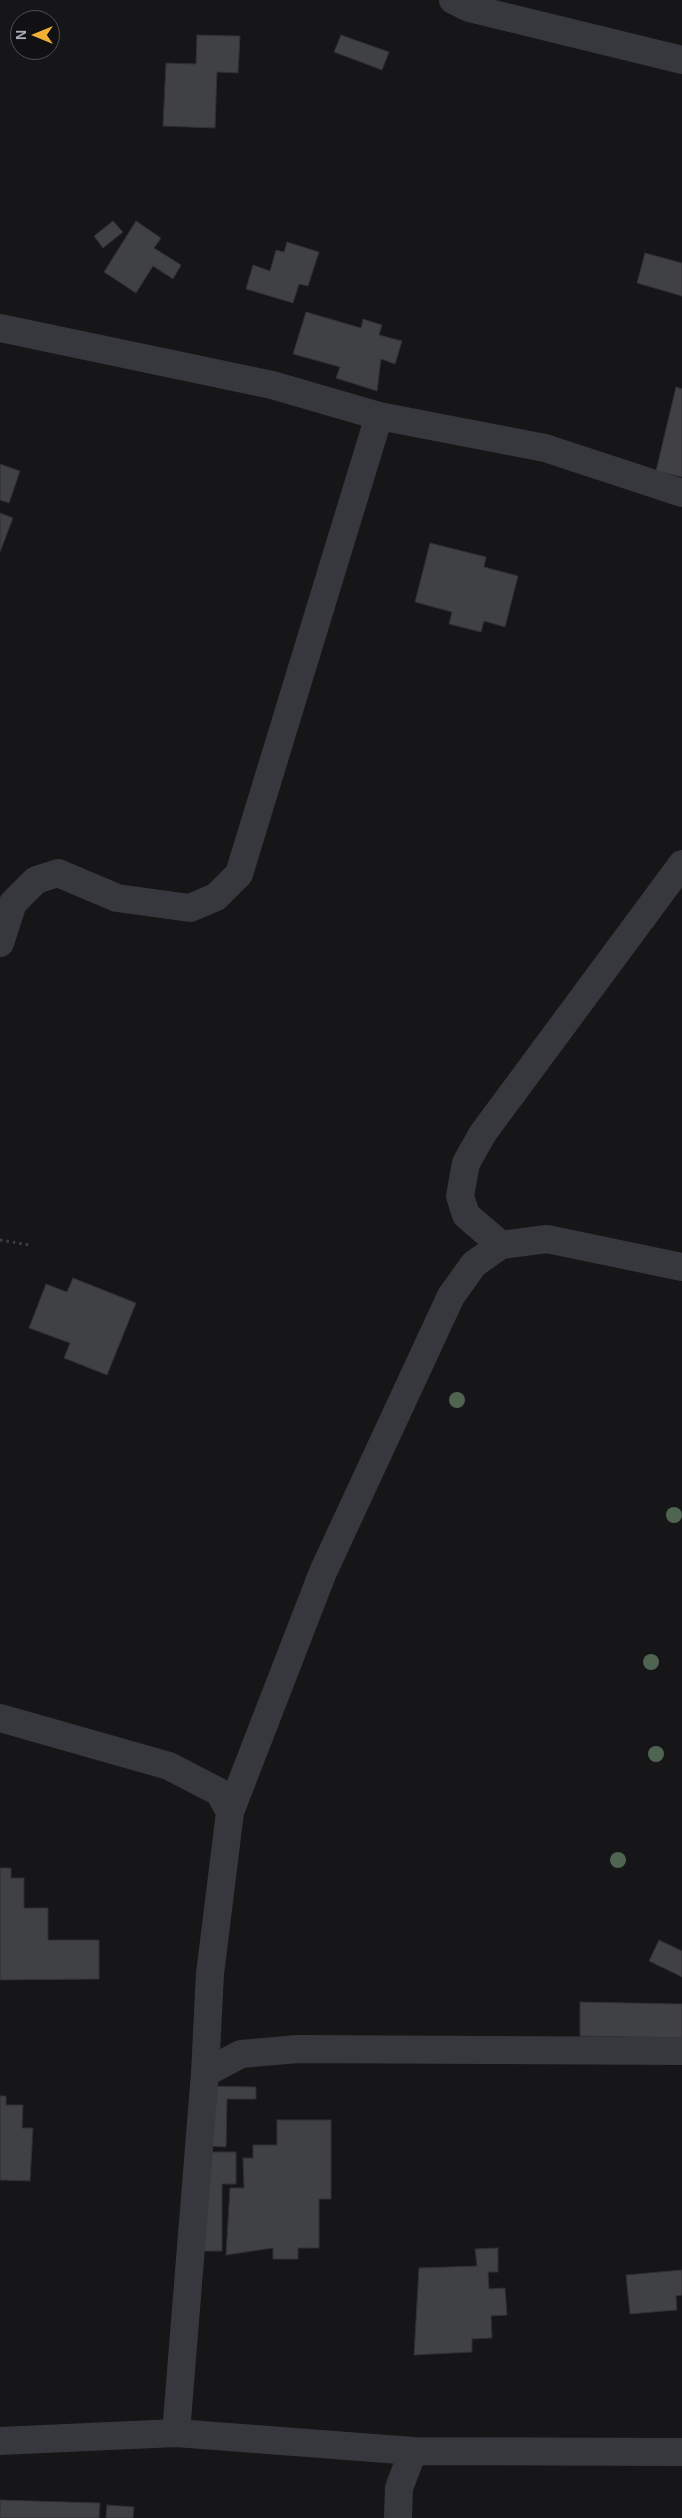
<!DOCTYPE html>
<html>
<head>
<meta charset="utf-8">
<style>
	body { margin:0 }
	#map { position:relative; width:682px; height:2518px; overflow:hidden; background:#161618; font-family:Helvetica,sans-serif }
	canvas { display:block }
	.north { position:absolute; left:10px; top:10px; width:50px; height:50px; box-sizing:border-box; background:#111113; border:1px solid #4d4f55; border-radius:50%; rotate:270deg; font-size:14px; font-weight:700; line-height:20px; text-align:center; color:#a8adb8 }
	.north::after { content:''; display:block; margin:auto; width:18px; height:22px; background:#f2b134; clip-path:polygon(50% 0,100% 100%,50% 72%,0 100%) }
</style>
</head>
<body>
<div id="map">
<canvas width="682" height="2518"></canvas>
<div class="north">N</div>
</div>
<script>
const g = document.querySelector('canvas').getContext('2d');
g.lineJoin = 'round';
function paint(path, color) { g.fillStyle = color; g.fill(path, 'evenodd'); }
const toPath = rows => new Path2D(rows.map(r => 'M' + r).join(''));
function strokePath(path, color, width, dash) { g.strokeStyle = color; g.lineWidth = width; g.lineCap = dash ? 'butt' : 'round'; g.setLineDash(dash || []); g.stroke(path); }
const building = toPath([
	[197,35,240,36,238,73,217,72,215,128,163,126,166,63,196,64,197,35],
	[341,35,389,52,382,70,334,52,341,35],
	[113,221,123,232,103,248,94,236,113,221],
	[136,221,161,238,154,248,181,265,173,279,153,266,136,293,104,272,136,221],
	[287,242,319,252,308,286,299,284,293,303,246,289,253,265,270,271,276,250,284,252,287,242],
	[645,253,682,263,682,296,637,283,645,253],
	[306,312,361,328,363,319,382,325,379,335,402,341,395,364,381,359,377,391,336,378,340,367,293,354,306,312],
	[676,387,682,389,682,477,656,471,676,387],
	[0,464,20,471,9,503,0,500,0,464],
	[0,513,13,518,0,552,0,513],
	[430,543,486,557,484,567,518,576,505,627,484,621,481,632,449,624,452,612,415,602,430,543],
	[73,1278,136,1303,107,1375,64,1358,70,1343,29,1328,46,1284,67,1292,73,1278],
	[0,1868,11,1868,11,1878,24,1878,24,1908,48,1908,48,1940,99,1940,99,1979,0,1980,0,1868],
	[659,1940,682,1951,682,1977,649,1961,659,1940],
	[580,2002,682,2004,682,2038,580,2036,580,2002],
	[205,2086,256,2087,256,2099,227,2099,226,2147,204,2146,205,2086],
	[0,2096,6,2096,6,2105,23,2105,22,2128,33,2128,30,2181,0,2180,0,2096],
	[277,2120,331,2120,331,2199,319,2199,319,2248,298,2248,298,2259,273,2259,273,2248,226,2255,230,2188,244,2188,243,2158,253,2158,253,2145,277,2145,277,2120],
	[199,2152,236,2152,236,2184,222,2184,222,2251,198,2251,199,2152],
	[498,2248,498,2272,488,2272,489,2289,505,2288,507,2315,491,2316,492,2338,472,2339,472,2352,414,2355,419,2268,477,2266,475,2249,498,2248],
	[682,2270,682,2295,676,2296,677,2310,630,2314,626,2275,682,2270],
	[0,2500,100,2503,99,2518,0,2518,0,2500],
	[107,2505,134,2507,133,2518,106,2518,107,2505]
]);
const path = toPath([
	[0,1240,30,1245]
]);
const minor = toPath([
	[453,0,469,8,682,60],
	[0,328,272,385,379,416,545,448,682,493],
	[0,943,13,903,36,880,58,873,117,898,190,908,216,897,239,874,379,416],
	[501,1245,466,1215,460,1196,466,1163,483,1133,682,864],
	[0,1718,169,1766,219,1792,230,1812,210,1974,205,2073],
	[230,1812,323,1572,451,1296,474,1264,501,1245,547,1239,682,1267],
	[176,2433,205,2073,241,2054,298,2049,682,2051],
	[0,2441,176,2433,413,2451,682,2452],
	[398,2518,399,2488,413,2451]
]);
const trees = [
	[457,1400],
	[674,1515],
	[651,1662],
	[656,1754],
	[618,1860]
];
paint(building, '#404145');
strokePath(building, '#303034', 1);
strokePath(path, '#3d3f44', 3, [2.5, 4]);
strokePath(minor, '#37383d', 28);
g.fillStyle = '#506452';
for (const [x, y] of trees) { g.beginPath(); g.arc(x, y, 8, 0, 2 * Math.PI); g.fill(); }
</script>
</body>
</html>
